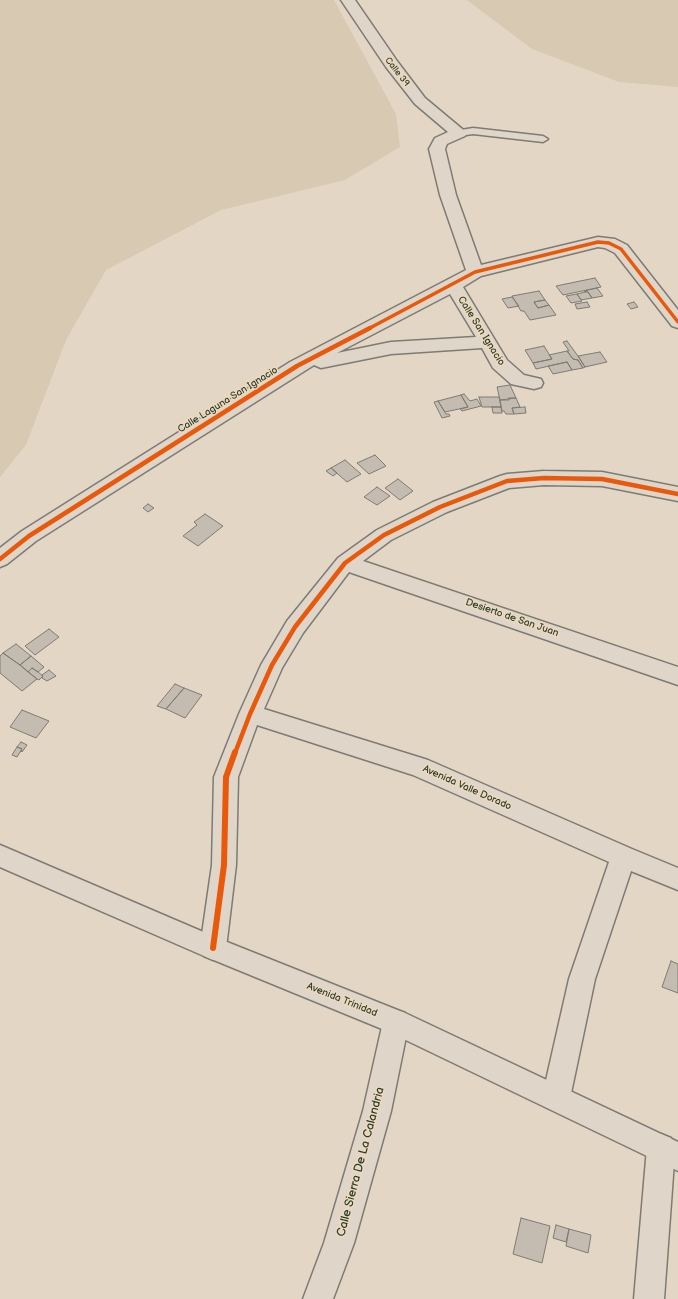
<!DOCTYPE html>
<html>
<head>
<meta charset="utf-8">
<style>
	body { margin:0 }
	canvas { display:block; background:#e3d6c5 }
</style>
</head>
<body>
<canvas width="678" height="1299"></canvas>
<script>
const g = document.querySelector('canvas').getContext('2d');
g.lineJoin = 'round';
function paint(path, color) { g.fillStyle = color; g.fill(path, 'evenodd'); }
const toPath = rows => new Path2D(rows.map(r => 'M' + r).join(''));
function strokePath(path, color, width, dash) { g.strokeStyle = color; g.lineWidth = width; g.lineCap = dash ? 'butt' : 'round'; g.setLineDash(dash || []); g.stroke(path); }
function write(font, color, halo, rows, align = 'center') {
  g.font = font + ' "Balsamiq Sans",sans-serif'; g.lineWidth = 3; g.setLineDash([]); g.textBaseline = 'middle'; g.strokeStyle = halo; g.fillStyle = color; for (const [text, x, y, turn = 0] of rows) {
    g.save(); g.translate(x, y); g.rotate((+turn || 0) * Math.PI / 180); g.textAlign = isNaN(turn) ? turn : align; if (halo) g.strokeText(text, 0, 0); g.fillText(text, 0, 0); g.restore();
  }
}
const green = toPath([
	[0,0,334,0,396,114,400,147,345,180,221,210,106,270,66,340,26,445,0,477],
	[467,0,678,0,678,87,619,82,532,49]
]);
const building = toPath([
	[595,278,601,287,563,295,556,286,595,278],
	[597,288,603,296,592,298,588,292,584,291,597,288],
	[539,291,545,300,534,302,538,308,549,305,556,315,530,320,524,311,521,311,512,296,539,291],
	[585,292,588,292,592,298,581,300,577,294,585,292],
	[577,294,582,301,571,303,566,296,577,294],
	[512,297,519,306,508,308,502,299,512,297],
	[545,300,549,305,538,308,534,302,545,300],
	[587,302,590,307,577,309,575,304,587,302],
	[634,302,638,307,631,309,627,304,634,302],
	[567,341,578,356,585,367,583,368,578,360,573,359,567,351,569,351,563,342,567,341],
	[544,346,552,359,533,363,525,350,544,346],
	[567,351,573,359,578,360,583,368,572,370,567,362,536,369,533,363,552,359,549,355,567,351],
	[600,352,607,362,585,367,578,356,600,352],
	[567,362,572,370,553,374,548,366,567,362],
	[510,385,516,398,500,400,497,387,510,385],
	[464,394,470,401,477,399,481,406,462,411,460,409,468,407,461,395,464,394],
	[461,395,468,407,445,412,438,401,461,395],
	[479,397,499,397,501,407,482,407,479,397],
	[509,398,516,398,520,407,512,408,514,414,506,414,504,411,502,411,500,400,509,400,509,398],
	[438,401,446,414,449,414,450,416,442,418,434,402,438,401],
	[492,407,501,407,502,413,493,413,492,407],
	[525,407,526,413,514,414,512,408,525,407],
	[375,455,386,466,369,474,357,463,375,455],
	[345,460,361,474,347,482,331,468,345,460],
	[331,468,337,473,333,476,326,471,331,468],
	[398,479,413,491,400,500,385,488,398,479],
	[377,487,390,496,377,505,364,497,377,487],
	[148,504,154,508,148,512,143,508,148,504],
	[205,514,223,526,198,546,183,536,197,525,194,522,205,514],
	[49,629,59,637,35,655,25,646,49,629],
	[16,644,31,656,20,665,3,653,16,644],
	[3,653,20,665,37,679,22,691,0,673,0,656,3,653],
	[31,656,44,667,38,672,32,668,28,672,20,665,31,656],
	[32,668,38,672,43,676,39,680,37,679,28,672,32,668],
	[49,670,56,676,47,681,42,678,43,676,42,675,49,670],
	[175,684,184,688,166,709,157,706,175,684],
	[184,688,202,695,185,718,166,709,184,688],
	[22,710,49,721,36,738,10,727,22,710],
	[21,742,27,745,22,752,21,751,22,749,17,747,21,742],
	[17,747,22,749,17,757,12,755,17,747],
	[671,961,678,964,678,993,662,987,671,961],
	[521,1218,550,1226,542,1263,513,1254,521,1218],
	[556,1225,569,1229,566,1242,553,1238,556,1225],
	[569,1229,591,1235,588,1253,566,1246,569,1229]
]);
const service = toPath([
	[473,128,543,136,548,139,543,142,473,134,459,136,454,133,455,131,473,128]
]);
const minor = toPath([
	[341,0,355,0,397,61,425,98,467,133,465,136,447,144,445,149,456,195,481,265,598,237,615,239,627,245,678,310,678,328,672,326,615,253,605,248,598,247,481,276,463,287,507,360,524,375,541,379,543,383,541,387,534,389,511,384,493,368,482,348,391,354,321,368,314,365,36,541,7,564,0,567,0,548,22,531,290,362,466,270,440,195,429,149,435,138,448,132,415,104,386,67,341,0],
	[450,294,476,337,391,342,337,353,450,294],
	[544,471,602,472,678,487,678,501,602,486,544,485,509,488,447,512,391,540,363,561,678,667,678,685,349,572,303,633,282,668,264,709,428,760,632,849,678,868,678,890,631,871,595,979,570,1098,566,1107,556,1111,546,1107,542,1098,569,979,609,862,413,775,257,725,238,777,236,865,226,948,222,956,213,960,204,956,200,948,212,865,214,777,239,714,261,665,287,621,338,558,377,530,433,502,500,476,507,474,544,471],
	[396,1010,405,1013,409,1022,391,1111,354,1243,333,1299,303,1299,324,1243,363,1111,383,1022,387,1013,396,1010],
	[661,1134,671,1138,675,1148,664,1299,634,1299,647,1148,651,1138,661,1134]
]);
const tertiary = toPath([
	[0,845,222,940,405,1013,678,1142,678,1171,387,1031,204,956,0,867,0,845]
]);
const cyclewayFar2 = toPath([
	[368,329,475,272,598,242,609,243,621,249,678,322]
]);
const cyclewayFar1 = toPath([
	[0,559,29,536,297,366,370,328],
	[235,753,250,714,272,665,295,627,345,563,384,535,440,507,507,481,544,478,602,479,678,494]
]);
const cycleway = toPath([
	[213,948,224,865,226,777,235,752]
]);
const farStreetnames = [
	["Calle 39",397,72,52]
];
const streetNames = [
	["Calle San Ignacio",481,331,58],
	["Calle Laguna San Ignacio",228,400,-32],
	["Desierto de San Juan",512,618,19],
	["Avenida Valle Dorado",467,788,24],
	["Avenida Trinidad",342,1000,22]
];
const nearStreetnames = [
	["Calle Sierra De La Calandria",361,1162,-75]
];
paint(green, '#d7c9b2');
paint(building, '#c4bcb0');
strokePath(building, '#7d7c73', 1);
strokePath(service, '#7d7c73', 3);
strokePath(minor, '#7d7c73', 3);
strokePath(tertiary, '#7d7c73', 3);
paint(service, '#dfd5c9');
paint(minor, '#dfd5c9');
paint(tertiary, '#dfd5c9');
strokePath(cyclewayFar2, '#e8590c', 3.5);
strokePath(cyclewayFar1, '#e8590c', 4.5);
strokePath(cycleway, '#e8590c', 6);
write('9px', '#1f3d34', '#f0d8b8', farStreetnames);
write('10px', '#1f3d34', '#f0d8b8', streetNames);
write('12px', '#1f3d34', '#f0d8b8', nearStreetnames);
</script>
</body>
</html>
